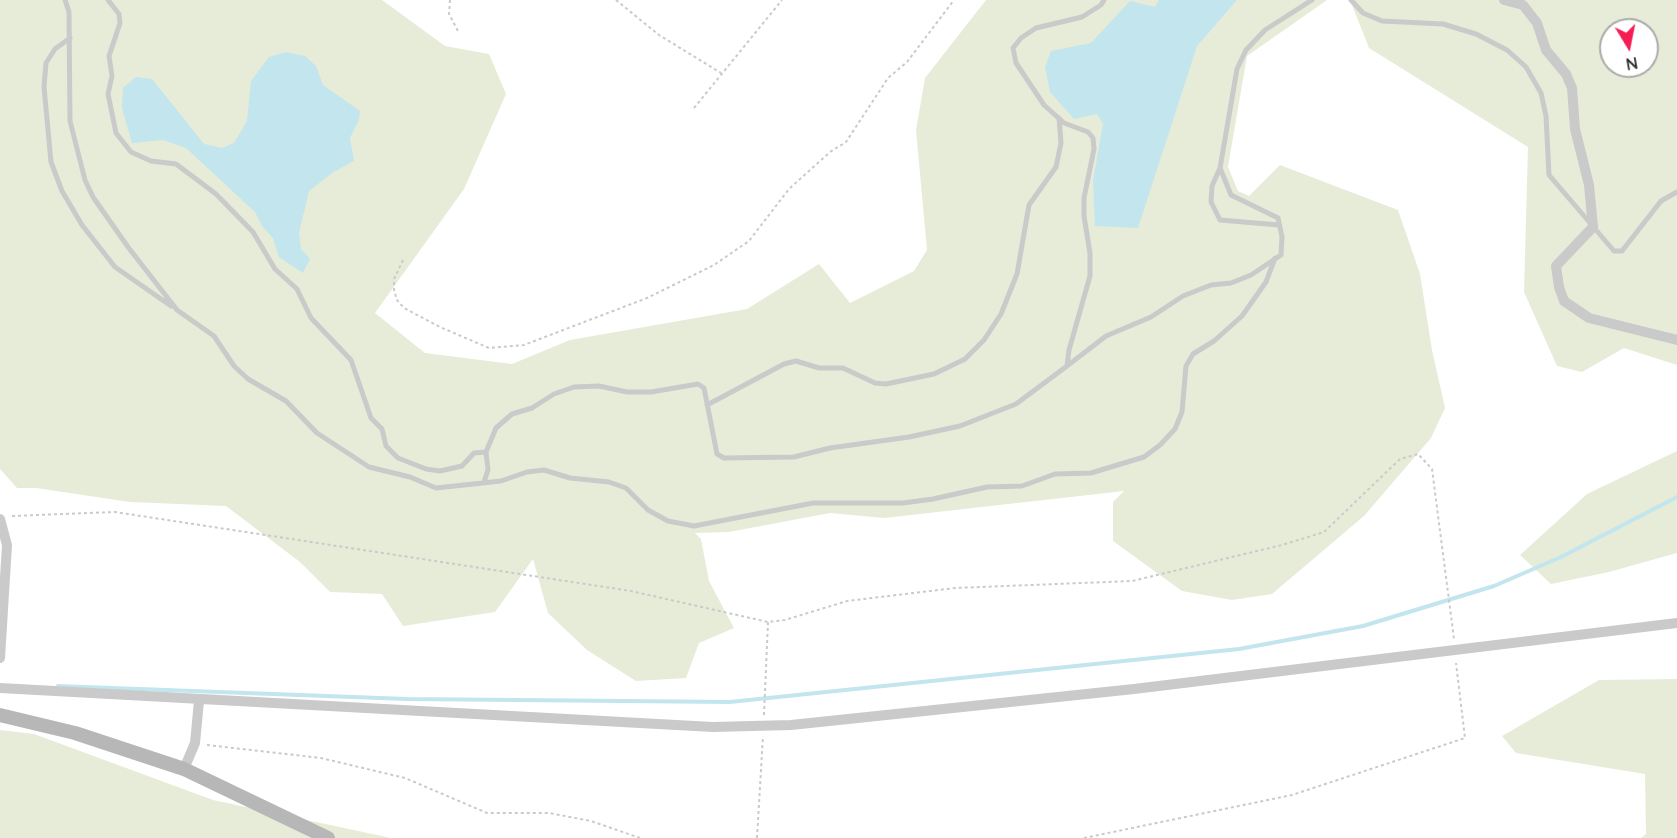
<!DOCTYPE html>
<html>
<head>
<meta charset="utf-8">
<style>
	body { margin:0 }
	#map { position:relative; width:1677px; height:838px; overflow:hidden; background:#fff; font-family:Quicksand,sans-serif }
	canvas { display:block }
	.north { position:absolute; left:1599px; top:18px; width:60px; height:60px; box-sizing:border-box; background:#fff; border:2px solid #ababab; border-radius:50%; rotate:170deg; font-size:16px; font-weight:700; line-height:24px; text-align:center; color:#2d2d2d }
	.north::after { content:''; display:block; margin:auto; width:21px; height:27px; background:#f71c54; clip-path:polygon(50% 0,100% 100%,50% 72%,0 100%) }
</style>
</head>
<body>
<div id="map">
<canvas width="1677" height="838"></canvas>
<div class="north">N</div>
</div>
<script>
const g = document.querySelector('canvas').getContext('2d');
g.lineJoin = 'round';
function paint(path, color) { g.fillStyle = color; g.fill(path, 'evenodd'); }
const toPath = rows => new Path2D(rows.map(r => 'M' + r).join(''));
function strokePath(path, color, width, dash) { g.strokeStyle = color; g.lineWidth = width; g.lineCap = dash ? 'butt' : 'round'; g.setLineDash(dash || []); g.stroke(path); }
const green = toPath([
	[0,0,382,0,445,46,489,54,506,94,464,189,375,313,425,353,512,364,570,340,747,309,819,264,850,303,914,271,927,250,916,130,925,78,986,0,1327,0,1247,56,1228,167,1238,191,1249,196,1280,165,1398,210,1420,274,1432,350,1445,408,1431,438,1364,516,1272,594,1232,600,1182,591,1113,541,1113,502,1124,491,884,518,830,513,729,532,695,533,701,539,709,581,734,628,699,643,686,678,636,681,587,650,548,613,533,559,495,612,403,626,382,594,330,592,300,562,226,506,130,502,36,488,17,488,0,469],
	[1350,0,1677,0,1677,365,1624,348,1582,372,1557,366,1524,292,1528,147,1369,48],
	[1611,30,1647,30,1647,66,1611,66],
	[1677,451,1677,553,1609,572,1551,584,1520,555,1587,494],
	[1677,679,1677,838,1641,838,1646,834,1645,774,1516,753,1502,736,1599,680],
	[0,730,34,734,213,800,391,838,0,838]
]);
const water = toPath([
	[1159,0,1237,0,1197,46,1138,228,1095,226,1093,181,1103,124,1097,114,1074,119,1050,92,1045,67,1051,51,1091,43,1130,1,1155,7],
	[286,52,305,56,316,66,323,85,360,111,359,120,350,138,354,161,332,173,309,191,299,233,301,249,310,259,303,273,279,257,273,238,262,226,255,212,186,148,163,140,132,143,122,108,123,88,136,77,152,79,204,144,222,148,234,143,247,121,251,81,269,57]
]);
const stream = toPath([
	[58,686,407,699,730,702,1239,649,1363,626,1494,586,1561,557,1677,497]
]);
const path = toPath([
	[450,0,449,14,458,31],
	[616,0,659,35,721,73],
	[694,108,782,0],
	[403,260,394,279,394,290,397,300,404,308,440,327,489,348,524,345,647,298,714,265,749,241,789,189,830,152,846,142,888,78,907,62,954,0],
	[12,516,115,512,631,591,768,622,785,620,847,601,955,588,1132,581,1282,545,1324,532,1400,459,1418,454,1432,469,1454,639],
	[764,715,768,622],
	[207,745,321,758,405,778,487,813,549,813,591,821,640,838],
	[757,838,763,736],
	[1084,838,1292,795,1465,738,1456,663]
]);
const service = toPath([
	[65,0,69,12,70,121,85,180,93,197,128,247,177,310,214,336,234,366,248,379,286,401,317,433,369,467,410,477,436,488,501,481,527,472,544,470,570,478,609,482,626,488,648,510,668,521,694,526,813,503,903,503,933,499,987,487,1022,486,1055,474,1091,473,1144,457,1160,445,1175,429,1182,412,1186,366,1193,354,1214,341,1242,316,1266,282,1275,258],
	[108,0,119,14,120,23,109,56,112,76,108,94,116,133,131,152,151,161,176,164,216,194,253,232,275,269,297,289,311,318,351,360,371,418,382,429,386,446,398,458,426,469,440,471,462,466,474,453,486,452,496,428,512,414,532,408,554,394,574,387,599,386,627,392,651,392,698,384,704,388,717,454,724,458,794,457,830,448,909,437,960,426,1016,404,1067,366,1069,350,1090,276,1090,253,1084,216,1084,198,1094,149,1093,138,1088,132,1064,123,1044,105,1016,63,1013,48,1021,38,1036,28,1082,17,1101,5,1104,0],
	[1351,0,1363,13,1382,21,1443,24,1476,34,1507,50,1526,67,1541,93,1546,116,1549,175,1614,251,1622,251,1661,201,1677,192],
	[70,38,55,49,46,63,44,87,51,162,62,191,82,225,115,267,171,306],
	[1220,168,1212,186,1211,202,1220,220,1279,225],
	[1067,366,1106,336,1151,317,1183,296,1211,285,1231,283,1251,275,1281,255,1282,237,1278,218,1231,195,1220,168,1237,69,1246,50,1265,30,1312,0],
	[707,405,784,364,796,361,819,368,843,368,875,383,886,384,934,374,965,359,984,340,1001,314,1017,274,1029,205,1056,167,1061,143,1059,118],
	[484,482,488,470,486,452]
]);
const minor = toPath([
	[1504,0,1523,5,1537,23,1546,50,1566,74,1572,88,1575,129,1589,185,1593,227,1556,266,1559,287,1564,301,1589,318,1677,340],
	[0,519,7,545,0,658],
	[0,688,713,727,791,725,1134,689,1677,623],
	[184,769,195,743,199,701]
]);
const secondary = toPath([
	[0,715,75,733,184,769,328,838]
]);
paint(green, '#e7ecd8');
paint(water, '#c2e5ee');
strokePath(stream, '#c2e5ee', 4);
strokePath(path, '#cacaca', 2, [3, 3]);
strokePath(service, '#cacaca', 5);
strokePath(minor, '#cacaca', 10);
strokePath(secondary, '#b7b7b7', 14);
</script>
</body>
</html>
